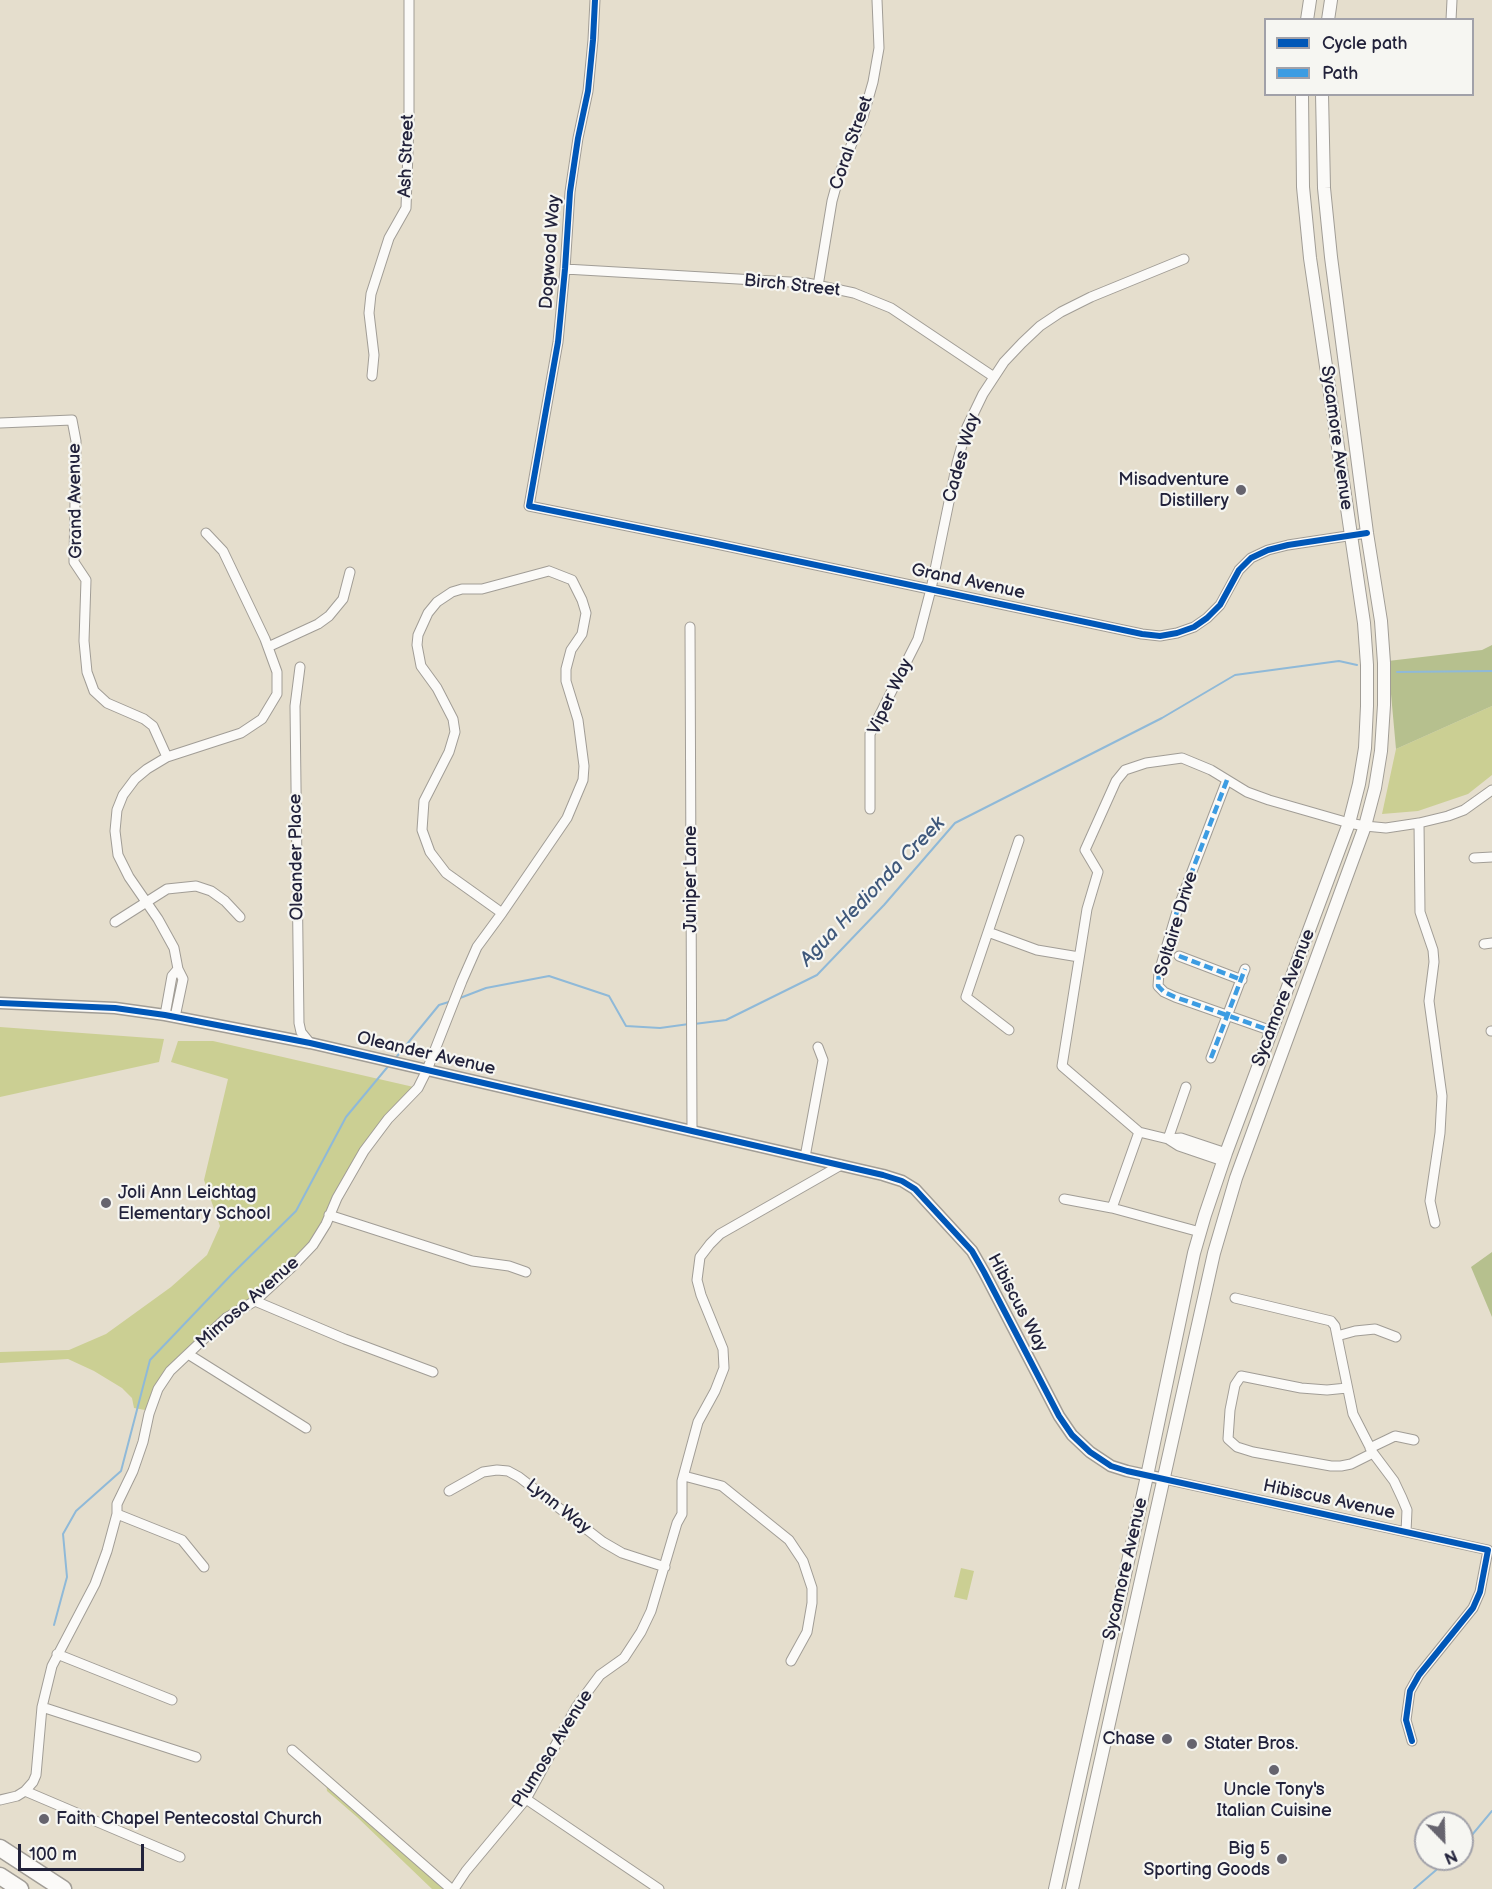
<!DOCTYPE html>
<html>
<head>
<meta charset="utf-8">
<style>
	body { margin:0 }
	#map { position:relative; width:1492px; height:1889px; overflow:hidden; background:#e5decd; font-family:"Balsamiq Sans",sans-serif }
	canvas { display:block }
	.legend { position:absolute; left:1264px; top:18px; width:210px; height:78px; box-sizing:border-box; background:#f6f6f2; border:2px solid #a1a1a9; margin:0; padding:8px 10px; list-style:none; font-size:18px; color:#22223b }
	.legend li { display:flex; align-items:center; gap:12px; height:30px }
	.legend b { width:30px; border:2px solid #a1a1a9 }
	.north { position:absolute; left:1414px; top:1811px; width:60px; height:60px; box-sizing:border-box; background:#f6f6f2; border:2px solid #a1a1a9; border-radius:50%; rotate:157deg; font-size:16px; font-weight:700; line-height:24px; text-align:center; color:#22223b }
	.north::after { content:''; display:block; margin:auto; width:21px; height:27px; background:#66646e; clip-path:polygon(50% 0,100% 100%,50% 72%,0 100%) }
	.scale { position:absolute; left:18px; top:1844px; width:126px; height:27px; box-sizing:border-box; border:3px solid #22223b; border-top:0; padding-left:8px; font-size:18px; line-height:21px; white-space:nowrap; color:#22223b; -webkit-text-stroke:4px #f6f6f2; paint-order:stroke }
</style>
</head>
<body>
<div id="map">
<canvas width="1492" height="1889"></canvas>
<ul class="legend">
<li><b style="height:8px;background:#0057b8"></b>Cycle path</li>
<li><b style="height:8px;background:#3c9ce2"></b>Path</li>
</ul>
<div class="north">N</div>
<div class="scale">100 m</div>
</div>
<script>
const g = document.querySelector('canvas').getContext('2d');
g.lineJoin = 'round';
function paint(path, color) { g.fillStyle = color; g.fill(path, 'evenodd'); }
const toPath = rows => new Path2D(rows.map(r => 'M' + r).join(''));
function strokePath(path, color, width, dash) { g.strokeStyle = color; g.lineWidth = width; g.lineCap = dash ? 'butt' : 'round'; g.setLineDash(dash || []); g.stroke(path); }
function write(font, color, halo, rows, align = 'center') {
  g.font = font + ' "Balsamiq Sans",sans-serif'; g.lineWidth = 4.5; g.setLineDash([]); g.textBaseline = 'middle'; g.strokeStyle = halo; g.fillStyle = color; for (const [text, x, y, turn = 0] of rows) {
    g.save(); g.translate(x, y); g.rotate((+turn || 0) * Math.PI / 180); g.textAlign = isNaN(turn) ? turn : align; if (halo) g.strokeText(text, 0, 0); g.fillText(text, 0, 0); g.restore();
  }
}
const green = toPath([
	[1492,706,1492,775,1468,794,1418,811,1382,814,1396,749],
	[0,1027,164,1039,159,1062,0,1097],
	[178,1041,213,1041,418,1088,388,1119,329,1215,292,1267,226,1318,170,1371,149,1414,145,1410,134,1408,132,1398,122,1388,94,1371,68,1359,0,1363,0,1352,69,1350,106,1334,171,1287,207,1255,220,1226,204,1180,228,1079,171,1062],
	[961,1568,974,1571,967,1600,954,1597],
	[326,1782,449,1889,432,1889,357,1817,327,1791]
]);
const forest = toPath([
	[1492,645,1492,706,1396,749,1388,661,1482,650],
	[1492,1252,1492,1317,1471,1267]
]);
const stream = toPath([
	[1397,672,1492,671],
	[460,998,486,988,549,976,609,996,626,1026,660,1028,689,1024],
	[694,1024,726,1020,817,975,884,905,955,823,1162,718,1235,675,1339,661,1357,665],
	[394,1060,439,1005,452,1001],
	[54,1625,67,1577,63,1534,76,1511,121,1471,150,1360,232,1274,296,1211,346,1117,390,1064],
	[1462,1847,1492,1811],
	[1414,1889,1449,1859]
]);
const minor = toPath([
	[595,0,593,40,588,91,578,138,570,192,565,269,558,342,529,506,712,543,1142,634,1160,636,1177,633,1194,627,1207,618,1220,605,1239,570,1251,558,1268,550,1288,545,1367,533],
	[1451,20,1452,0],
	[565,269,807,283,854,293,891,308,994,377],
	[818,286,832,201,840,172,863,117,873,82,879,48,877,0],
	[372,376,374,355,369,313,371,294,389,238,406,208,409,122,409,0],
	[0,423,72,420,76,441,74,562,86,580,84,641,87,672,94,691,107,703,144,719,153,726,167,757],
	[549,571,572,580,582,600,586,613,582,634,571,650,566,669,566,681,578,720,584,766,583,780,567,818,502,913,446,873,430,852,422,830,424,801,449,752,455,732,453,719,437,688,421,666,417,645,418,635,428,613,437,602,452,592,462,589,482,589,549,571],
	[690,627,692,1131],
	[268,647,318,624,329,616,343,599,350,572],
	[300,667,295,706,299,1023,301,1032,310,1043],
	[1227,780,1178,908,1159,972,1158,986,1164,992,1175,997,1272,1031],
	[870,809,870,734,918,639,931,589,957,463,967,427,983,394,1004,362,1022,343,1040,326,1061,312,1091,297,1184,259],
	[1419,823,1420,912,1433,950,1434,962,1429,1001,1442,1096,1440,1133,1430,1201,1435,1223],
	[1474,858,1492,857],
	[115,922,167,889,196,886,211,891,225,901,240,917],
	[988,932,1019,840],
	[1484,944,1492,943],
	[1179,956,1242,980],
	[165,1015,172,976,178,969],
	[175,1017,183,979,178,969,174,948,158,919,129,877,118,855,115,831,117,810,123,795,135,779,147,769,167,757,241,733,262,719,277,694,277,672,265,639,223,551,206,533],
	[1009,1030,966,997,988,932,1037,950,1079,957],
	[1491,1031,1492,1031],
	[1211,1058,1245,969],
	[1139,1132,1168,1139,1181,1138,1226,1153],
	[1168,1139,1179,1146,1223,1161],
	[1168,1139,1186,1087],
	[805,1157,823,1060,818,1047],
	[1064,1199,1112,1208],
	[329,1215,472,1261,509,1266,526,1272],
	[1200,1232,1112,1208,1139,1132,1062,1066,1087,909,1098,872,1085,850,1116,781,1125,770,1146,763,1182,758,1211,770,1247,792,1269,800,1349,823,1365,826,1386,828,1419,823,1448,816,1464,810,1492,790],
	[1235,1298,1331,1321,1335,1326,1337,1336,1353,1414,1373,1453,1394,1481,1402,1498,1407,1510,1406,1532],
	[255,1301,345,1339,433,1372],
	[1337,1336,1355,1331,1375,1329,1396,1337],
	[188,1354,306,1428],
	[1347,1388,1327,1390,1301,1388,1241,1376,1235,1385,1230,1410,1228,1439,1237,1447,1253,1452,1331,1466,1341,1466,1351,1464,1373,1453],
	[1370,1448,1395,1436,1414,1440],
	[684,1476,722,1486,789,1540,803,1561,812,1588,812,1603,807,1632,791,1661],
	[1164,1479,1488,1550,1480,1592,1473,1608,1419,1675,1410,1691,1406,1720,1412,1741],
	[449,1491,483,1472,497,1470,508,1471,519,1477,603,1542,622,1553,665,1567],
	[117,1514,182,1540,204,1567],
	[57,1654,172,1700],
	[42,1707,196,1757],
	[292,1750,451,1889],
	[25,1791,180,1857],
	[526,1799,659,1889],
	[0,1800,17,1796,25,1791,33,1782,36,1775,42,1707,52,1666,95,1584,107,1551,117,1514,117,1504,133,1471,143,1442,149,1414,158,1389,170,1371,226,1318,255,1301,292,1267,313,1245,326,1224,337,1198,364,1151,388,1119,418,1088,427,1070,462,981,477,947,502,913],
	[454,1889,466,1871,526,1799,577,1706,600,1675,624,1658,641,1632,651,1611,677,1523,682,1514,682,1481,698,1422,715,1391,724,1368,723,1349,701,1295,697,1280,700,1257,710,1244,720,1234,841,1165]
]);
const tertiary = toPath([
	[0,1003,115,1008,165,1015,310,1043,883,1175,902,1181,915,1189,972,1251,984,1272,1059,1416,1072,1435,1090,1452,1111,1466,1127,1471,1164,1479]
]);
const secondary = toPath([
	[1307,20,1310,0],
	[1328,20,1331,0],
	[1055,1889,1147,1476,1194,1253,1205,1215,1226,1153,1349,823,1359,784,1365,748,1367,706,1367,665,1364,623,1310,258,1303,187,1302,94],
	[1072,1889,1214,1253,1236,1178,1365,826,1375,788,1381,751,1384,705,1384,663,1381,621,1367,533,1331,257,1324,188,1322,94]
]);
const motorway = toPath([
	[0,1848,63,1889],
	[0,1876,20,1889]
]);
const quiet = toPath([
	[1227,780,1178,908,1159,972,1158,986,1164,992,1175,997,1272,1031],
	[1179,956,1242,980],
	[1211,1058,1245,969]
]);
const cycleway = toPath([
	[595,0,593,40,588,91,578,138,570,192,565,269,558,342,529,506,712,543,1142,634,1160,636,1177,633,1194,627,1207,618,1220,605,1239,570,1251,558,1268,550,1288,545,1367,533],
	[0,1003,115,1008,165,1015,310,1043,883,1175,902,1181,915,1189,972,1251,984,1272,1059,1416,1072,1435,1090,1452,1111,1466,1127,1471,1488,1550,1480,1592,1473,1608,1419,1675,1410,1691,1406,1720,1412,1741]
]);
const markers = [
	[1241,490,6,"#66646e"],
	[106,1203,6,"#66646e"],
	[1167,1739,6,"#66646e"],
	[1192,1744,6,"#66646e"],
	[1274,1770,6,"#66646e"],
	[44,1819,6,"#66646e"],
	[1282,1859,6,"#66646e"]
];
const streetNames = [
	["Coral Street",852,143,-71],
	["Ash Street",407,156,-88],
	["Dogwood Way",551,252,-86],
	["Birch Street",792,286,6],
	["Sycamore Avenue",1336,438,82],
	["Cades Way",962,458,-74],
	["Grand Avenue",76,501,-91],
	["Grand Avenue",968,582,12],
	["Viper Way",891,697,-65],
	["Oleander Place",297,857,-91],
	["Juniper Lane",691,879,-90],
	["Soltaire Drive",1177,924,-73],
	["Sycamore Avenue",1284,998,-69],
	["Oleander Avenue",426,1054,13],
	["Mimosa Avenue",248,1303,-41],
	["Hibiscus Way",1017,1303,62],
	["Hibiscus Avenue",1329,1500,12],
	["Lynn Way",558,1507,38],
	["Sycamore Avenue",1126,1569,-77],
	["Plumosa Avenue",553,1749,-58]
];
const poiNames = [
	["Misadventure",1229,480],
	["Distillery",1229,501],
	["Joli Ann Leichtag",118,1193,"left"],
	["Elementary School",118,1214,"left"],
	["Chase",1155,1739],
	["Stater Bros.",1204,1744,"left"],
	["Uncle Tony's",1274,1790,"center"],
	["Italian Cuisine",1274,1811,"center"],
	["Faith Chapel Pentecostal Church",56,1819,"left"],
	["Big 5",1270,1849],
	["Sporting Goods",1270,1870]
];
const waterNames = [
	["Agua Hedionda Creek",873,892,-46]
];
paint(green, '#cbcf93');
paint(forest, '#b6c08e');
strokePath(stream, '#8fb9d8', 2);
strokePath(minor, '#a19d96', 11);
strokePath(tertiary, '#a19d96', 13);
strokePath(secondary, '#a19d96', 14);
strokePath(motorway, '#a19d96', 19);
strokePath(minor, '#fbfaf8', 9);
strokePath(tertiary, '#fbfaf8', 10);
strokePath(secondary, '#fbfaf8', 12);
strokePath(motorway, '#fbfaf8', 16);
strokePath(quiet, '#3c9ce2', 4.5, [9, 4.5]);
strokePath(cycleway, '#0057b8', 6);
for (const [x, y, r, color] of markers) { const dot = new Path2D(); dot.arc(x, y, r, 0, 2 * Math.PI); g.fillStyle = color; g.fill(dot); strokePath(dot, '#f6f6f2', 2); }
write('18px', '#22223b', '#f6f6f2', streetNames);
write('18px', '#22223b', '#f6f6f2', poiNames, 'right');
write('italic 20px', '#3f587b', '#f6f6f2', waterNames);
</script>
</body>
</html>
